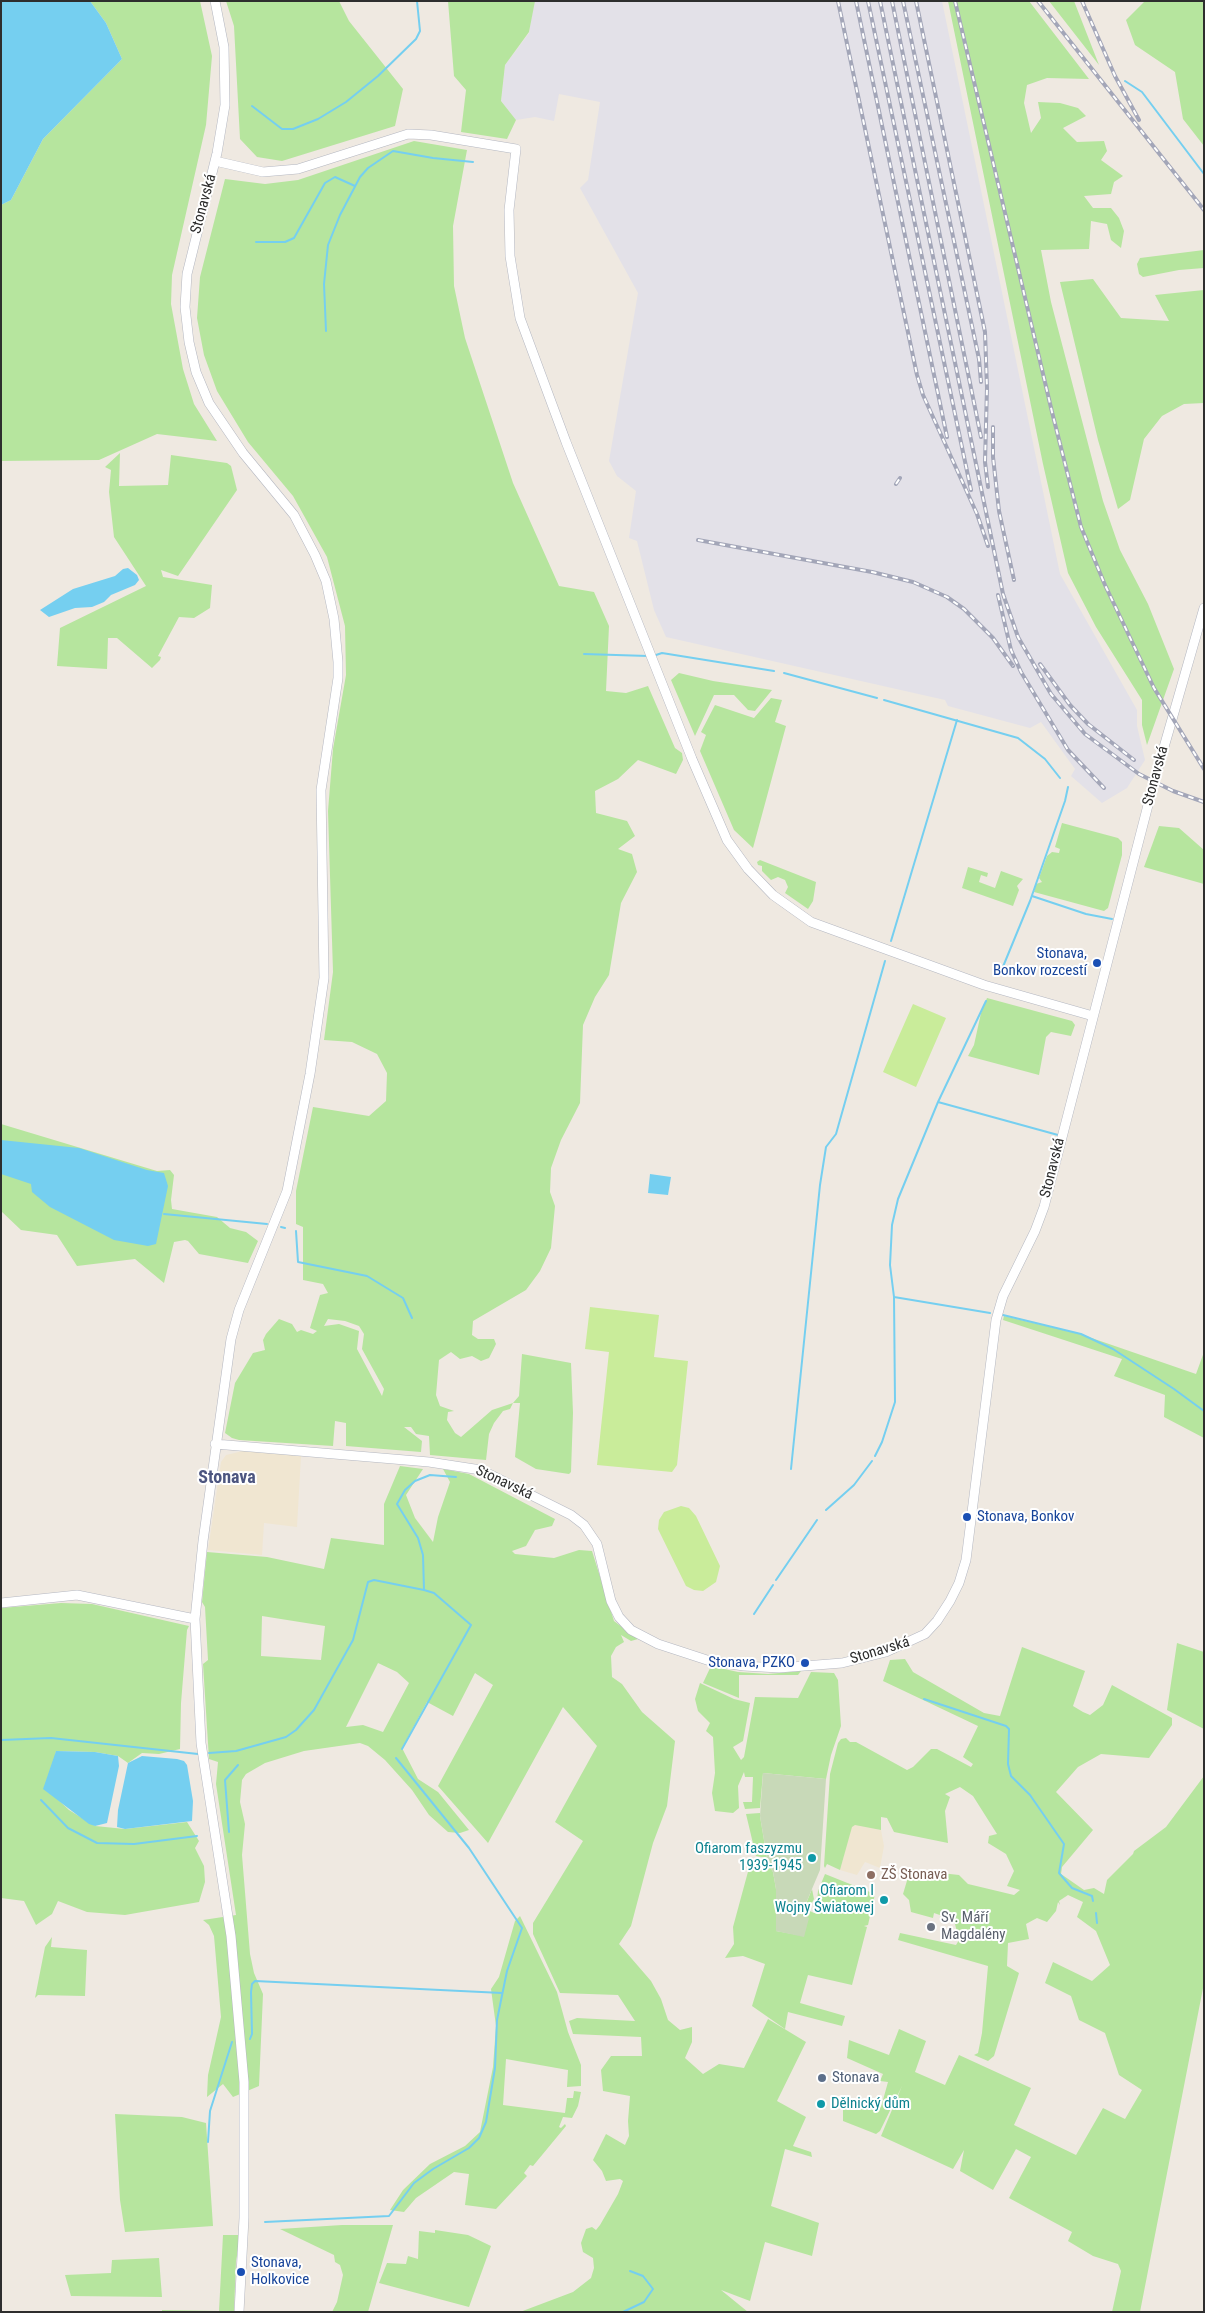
<!DOCTYPE html>
<html>
<head>
<meta charset="utf-8">
<style>
	body { margin:0 }
	#map { position:relative; width:1205px; height:2313px; overflow:hidden; background:#efe9e1; font-family:"Roboto Condensed",sans-serif }
	canvas { display:block }
	.frame { position:absolute; inset:0; border:2px solid #2e2e2e; pointer-events:none }
</style>
</head>
<body>
<div id="map">
<canvas width="1205" height="2313"></canvas>
<div class="frame"></div>
</div>
<script>
const g = document.querySelector('canvas').getContext('2d');
g.lineJoin = 'round';
function paint(path, color) { g.fillStyle = color; g.fill(path, 'evenodd'); }
const toPath = rows => new Path2D(rows.map(r => 'M' + r).join(''));
function strokePath(path, color, width, dash) { g.strokeStyle = color; g.lineWidth = width; g.lineCap = dash ? 'butt' : 'round'; g.setLineDash(dash || []); g.stroke(path); }
function write(font, color, halo, rows, align = 'center') {
  g.font = font + ' "Roboto Condensed",sans-serif'; g.lineWidth = 4; g.setLineDash([]); g.textBaseline = 'middle'; g.strokeStyle = halo; g.fillStyle = color; for (const [text, x, y, turn = 0] of rows) {
    g.save(); g.translate(x, y); g.rotate((+turn || 0) * Math.PI / 180); g.textAlign = isNaN(turn) ? turn : align; if (halo) g.strokeText(text, 0, 0); g.fillText(text, 0, 0); g.restore();
  }
}
const industrial = toPath([
	[534,1,942,1,1060,574,1137,710,1137,726,1145,760,1127,788,1102,803,1071,776,1075,769,1041,722,1030,728,948,706,945,700,666,637,654,610,637,541,629,538,636,491,617,476,609,461,638,293,580,188,588,180,600,102,559,94,554,121,535,117,516,120,501,101,505,65,529,33]
]);
const education = toPath([
	[243,1451,301,1456,297,1527,264,1523,262,1555,208,1550,221,1462,226,1455],
	[854,1824,881,1830,884,1846,880,1868,865,1862,857,1875,840,1870,851,1827]
]);
const green = toPath([
	[90,1,200,1,212,56,206,125,172,275,171,304,183,369,194,404,217,441,157,434,99,460,1,461,1,205,11,200,43,139,122,59,106,23],
	[226,1,339,1,349,21,403,89,395,126,282,161,257,157,240,139,234,26],
	[448,1,535,1,529,32,505,65,501,101,516,120,507,139,461,132,466,90,454,76],
	[948,1,1029,1,1089,79,1047,78,1027,85,1024,103,1031,133,1041,118,1038,102,1060,103,1078,108,1086,116,1063,128,1077,142,1104,141,1107,151,1101,160,1123,176,1114,182,1111,194,1084,196,1093,208,1111,208,1119,218,1124,231,1121,248,1111,240,1107,224,1091,221,1089,249,1041,250,1051,302,1103,501,1120,550,1148,604,1174,669,1147,745,1142,725,1142,700,1096,627,1068,573,1043,464],
	[1049,1,1074,1,1099,65,1081,42],
	[1145,1,1204,1,1204,146,1183,119,1175,72,1135,45,1126,20],
	[414,141,467,150,453,226,454,286,465,338,513,483,559,586,594,592,609,626,606,691,626,693,648,686,675,748,682,753,683,760,676,774,638,760,618,779,595,791,596,813,627,821,635,836,618,849,632,854,637,872,621,903,609,975,595,997,583,1025,580,1103,561,1140,551,1168,550,1192,555,1206,551,1248,540,1271,526,1290,473,1321,472,1335,478,1339,494,1339,496,1344,489,1358,481,1361,472,1356,460,1359,451,1352,439,1360,436,1395,440,1406,454,1411,448,1412,447,1420,455,1433,461,1437,492,1410,513,1403,519,1396,522,1354,571,1363,573,1413,571,1472,569,1474,536,1469,515,1457,520,1403,513,1403,510,1409,503,1411,494,1423,489,1434,486,1460,430,1455,429,1436,416,1434,411,1427,404,1427,422,1441,421,1452,346,1446,346,1423,335,1421,333,1446,239,1440,232,1438,225,1433,235,1383,253,1353,265,1350,263,1340,266,1334,279,1319,292,1324,297,1332,301,1330,313,1334,317,1331,310,1328,320,1295,328,1293,323,1284,303,1280,303,1227,296,1224,296,1191,313,1107,369,1116,386,1101,387,1073,377,1054,352,1042,324,1040,333,972,328,811,333,749,346,675,345,626,327,557,293,496,248,442,217,391,204,355,197,318,200,277,225,179,265,184,298,180],
	[328,1319,345,1321,359,1326,364,1334,362,1349,384,1389,382,1396,357,1349,359,1331,339,1324,324,1326],
	[1204,250,1204,268,1179,270,1143,277,1139,274,1137,264,1140,258],
	[1093,279,1121,318,1169,321,1155,295,1204,290,1204,403,1184,404,1162,416,1144,439,1130,500,1118,509,1098,440,1060,282],
	[120,453,119,486,168,485,171,455,227,463,231,466,237,490,178,576,161,570,163,577,212,585,210,608,194,618,179,617,158,656,161,657,160,660,152,668,117,638,108,638,107,669,57,666,60,628,146,586,114,537,109,492,111,470,105,467],
	[679,673,713,681,772,690,755,711,748,710,734,695,714,695,695,736,671,680],
	[771,698,782,700,775,722,786,726,753,848,734,830,700,751,706,735,701,732,715,705,754,718],
	[1062,823,1118,838,1122,842,1122,855,1108,908,1104,911,1034,892,1036,884,1042,882,1039,878,1047,856,1052,852,1059,853,1060,849,1055,847],
	[1159,826,1179,828,1204,850,1204,884,1144,867],
	[760,860,816,882,813,901,808,909,785,893,788,887,785,880,778,877,771,880,762,871,762,866,758,865,757,862],
	[968,867,988,873,987,877,981,875,979,882,995,888,1001,871,1023,879,1017,886,1019,890,1013,906,962,888],
	[987,998,1072,1021,1075,1025,1071,1036,1051,1032,1046,1037,1039,1075,968,1056,974,1045,981,1013],
	[1,1124,157,1171,170,1170,174,1175,171,1200,172,1209,217,1217,230,1228,246,1232,258,1241,248,1263,199,1254,188,1241,185,1240,174,1242,164,1283,135,1259,77,1266,57,1235,21,1230,1,1211],
	[1004,1316,1080,1334,1196,1374,1204,1352,1204,1438,1164,1417,1165,1395,1114,1376,1122,1359,1003,1320],
	[400,1466,423,1469,406,1495,415,1518,433,1542,438,1517,450,1482,443,1469,469,1474,555,1519,552,1526,535,1530,526,1546,512,1551,515,1554,554,1558,579,1550,592,1551,614,1621,638,1639,631,1641,621,1635,624,1642,616,1647,611,1656,612,1677,622,1684,642,1712,675,1741,667,1806,653,1843,631,1926,619,1944,651,1981,661,1999,668,2020,680,2030,692,2027,692,2042,685,2058,703,2074,719,2064,744,2068,768,2019,806,2042,777,2101,806,2117,793,2146,811,2152,812,2157,785,2149,771,2206,819,2223,812,2256,765,2242,750,2301,721,2290,748,2312,520,2312,573,2292,591,2278,594,2268,593,2258,583,2252,581,2243,586,2229,592,2227,596,2230,600,2225,618,2194,623,2181,620,2179,606,2181,602,2171,593,2160,606,2134,625,2145,629,2136,628,2121,630,2096,603,2091,601,2070,611,2056,642,2056,641,2037,573,2034,569,2021,577,2018,635,2021,618,1995,560,1993,533,1934,533,1923,583,1841,555,1822,597,1746,563,1707,488,1843,438,1786,493,1685,475,1673,453,1716,427,1702,402,1748,418,1779,438,1792,469,1830,460,1833,448,1832,439,1824,429,1815,412,1790,385,1760,368,1746,360,1743,304,1751,265,1763,246,1774,242,1780,240,1802,245,1824,242,1855,250,1954,254,1973,263,1994,259,2086,233,2097,223,2084,207,2097,208,2075,221,2017,214,1936,209,1925,203,1920,236,1915,216,1784,218,1762,209,1759,203,1664,208,1660,205,1607,202,1602,207,1552,267,1557,324,1569,331,1538,384,1545,384,1504],
	[262,1616,325,1626,321,1660,261,1656],
	[378,1663,397,1672,409,1683,383,1732,363,1725,346,1727],
	[61,1603,92,1604,189,1626,187,1630,181,1703,180,1749,159,1754,142,1753,128,1763,118,1756,95,1752,56,1751,50,1792,69,1810,95,1826,125,1829,187,1822,199,1841,195,1848,204,1866,205,1882,199,1902,125,1915,87,1912,58,1901,52,1914,36,1925,24,1901,1,1898,1,1608],
	[1177,1643,1204,1652,1204,1729,1167,1710],
	[1022,1647,1085,1671,1073,1706,1083,1712,1090,1715,1103,1705,1112,1685,1172,1718,1172,1725,1149,1758,1101,1754,1078,1767,1056,1792,1093,1830,1062,1867,1061,1874,1084,1890,1094,1888,1104,1894,1107,1880,1133,1854,1134,1851,1166,1827,1204,1776,1204,1983,1140,2312,1112,2312,1121,2271,1118,2264,1093,2256,1068,2241,1072,2232,1009,2198,1031,2157,1016,2149,993,2190,960,2171,964,2150,953,2169,881,2136,902,2086,880,2131,876,2134,843,2121,843,2098,881,2107,888,2082,880,2081,883,2074,847,2058,849,2040,889,2055,899,2029,926,2041,915,2072,945,2085,959,2055,1031,2088,1014,2125,1076,2155,1103,2108,1125,2119,1142,2090,1119,2075,1105,2033,1079,2020,1071,1996,1045,1983,1053,1962,1092,1981,1110,1965,1096,1931,1077,1917,1083,1902,1068,1895,1059,1901,1060,1905,1058,1902,1056,1911,1047,1922,1037,1918,1026,1924,1029,1939,1008,1943,1007,1966,1019,1973,994,2056,988,2061,974,2055,978,2053,982,2033,988,1966,898,1940,900,1933,956,1945,959,1940,954,1920,934,1913,933,1918,911,1912,909,1900,903,1894,909,1874,907,1868,927,1873,932,1872,959,1875,968,1884,1014,1895,1020,1890,1007,1886,1014,1871,1006,1854,988,1843,989,1836,997,1834,973,1796,960,1787,945,1794,950,1797,945,1811,948,1843,894,1832,887,1818,881,1817,881,1830,855,1825,852,1827,840,1870,827,1864,825,1868,824,1866,830,1774,838,1743,841,1739,846,1738,850,1742,856,1742,907,1770,913,1767,931,1749,937,1749,971,1767,973,1764,963,1757,978,1726,883,1681,890,1660,905,1659,913,1672,984,1713,1000,1716],
	[711,1666,738,1672,768,1674,801,1671,798,1675,739,1675,739,1698,703,1683],
	[811,1672,834,1673,838,1680,841,1726,831,1755,826,1779,763,1773,760,1808,745,1809,743,1802,752,1802,753,1777,745,1777,744,1772,738,1786,739,1808,733,1813,715,1811,712,1793,715,1773,713,1737,706,1731,710,1723,698,1711,695,1699,700,1683,734,1699,750,1703,743,1741,733,1747,741,1760,744,1757,755,1697,798,1698],
	[760,1813,760,1816,767,1858,756,1856,746,1814],
	[762,1864,770,1867,773,1872,776,1889,776,1931,804,1936,801,1916,812,1889,814,1899,808,1910,814,1913,816,1911,818,1891,825,1874,875,1894,868,1925,864,1926,867,1927,852,1985,808,1975,800,2003,845,2016,842,2026,788,2012,785,2029,752,2006,765,1964,743,1956,725,1958,734,1944,733,1927,749,1868],
	[520,1916,557,1992,568,2032,581,2065,581,2086,567,2087,568,2070,506,2059,503,2105,565,2113,567,2098,573,2098,574,2091,581,2092,578,2106,572,2118,563,2117,559,2127,561,2128,565,2124,566,2126,533,2166,530,2165,524,2173,527,2176,496,2209,465,2205,469,2174,454,2172,416,2198,404,2212,390,2210,403,2190,430,2164,465,2146,480,2132,493,2067,496,2026,491,1989,499,1977,515,1921],
	[52,1937,51,1947,87,1950,85,1996,38,1995,35,1998,45,1947],
	[115,2114,182,2117,206,2123,213,2226,125,2232,120,2200],
	[342,2225,393,2225,368,2312,332,2312,337,2302,343,2275,340,2265,335,2262,334,2255,280,2229],
	[435,2230,468,2235,491,2246,469,2307,379,2283,387,2263,406,2264,408,2256,418,2259,419,2231,435,2233],
	[223,2235,238,2235,240,2240,236,2261,234,2312,162,2312,162,2310,219,2311],
	[159,2258,162,2297,71,2296,65,2275,111,2273,112,2260]
]);
const cemetery = toPath([
	[763,1773,826,1779,820,1870,801,1915,809,1918,804,1937,776,1931,776,1889,773,1872,768,1864,760,1816]
]);
const pitch = toPath([
	[913,1004,946,1018,916,1087,883,1072],
	[590,1307,659,1315,654,1357,688,1361,677,1465,672,1472,597,1465,609,1352,585,1349],
	[681,1506,689,1508,696,1516,720,1566,716,1582,703,1591,694,1590,686,1586,658,1529,659,1520,664,1512]
]);
const water = toPath([
	[1,1,90,1,106,23,122,59,43,139,11,200,1,205],
	[128,568,137,575,139,580,135,585,111,595,104,602,92,607,75,608,49,617,40,610,73,589,115,576,123,569],
	[1,1140,79,1148,147,1170,164,1173,168,1186,156,1244,148,1246,114,1240,50,1207,32,1192,31,1184,1,1174],
	[650,1174,671,1177,668,1195,648,1193],
	[56,1751,95,1752,118,1756,119,1766,107,1823,95,1826,89,1824,43,1789],
	[142,1756,177,1759,184,1761,187,1765,193,1801,192,1821,125,1829,117,1827,118,1810,128,1763]
]);
const stream = toPath([
	[1125,81,1142,92,1204,174],
	[252,106,282,129,293,129,318,119,346,102,378,76,416,39,420,31,417,1],
	[256,242,285,242,294,238,325,183,335,177,355,186],
	[326,331,324,284,328,245,340,215,360,177,368,168,393,151,433,158,473,162],
	[584,654,648,656],
	[653,656,662,653,774,671],
	[784,673,877,698],
	[884,700,1018,738,1045,759,1060,778],
	[1032,896,1086,914,1112,919],
	[891,941,957,720],
	[1000,974,1030,901,1065,801,1068,787],
	[938,1102,1058,1135],
	[164,1214,267,1224],
	[281,1227,285,1228],
	[296,1231,298,1262,367,1276,403,1298,412,1318],
	[894,1297,990,1313],
	[1003,1315,1081,1334,1113,1349,1174,1389,1204,1411],
	[875,1456,882,1442,895,1402,894,1297,890,1265,892,1225,898,1199,938,1102,986,1001],
	[791,1469,820,1185,826,1147,836,1134,885,961],
	[826,1510,854,1485,872,1461],
	[776,1580,817,1520],
	[754,1614,773,1585],
	[924,1699,1006,1726,1009,1729,1008,1764,1011,1776,1030,1795,1064,1844,1059,1873,1072,1888,1092,1896,1093,1901],
	[1,1740,51,1738,198,1754],
	[402,1749,471,1625,434,1593,424,1590],
	[209,1753,236,1751,286,1737,296,1730,314,1710,353,1640,368,1582,374,1580,424,1590,423,1555,418,1538,397,1504,405,1490,415,1481,430,1475,456,1477],
	[41,1800,68,1828,97,1843,134,1844,197,1836],
	[229,1832,225,1780,238,1765],
	[1096,1913,1097,1923],
	[250,2039,252,2034,251,1992,252,1984,255,1981,502,1993],
	[208,2142,210,2111,232,2042],
	[265,2222,389,2216,414,2183,433,2169,469,2148,479,2138,486,2122,495,2068,497,2020,507,1971,522,1928,469,1848,396,1758],
	[623,2312,644,2302,653,2289,643,2276,630,2271]
]);
const minor = toPath([
	[215,1,224,47,225,105,217,153,187,274,185,307,189,342,196,372,209,403,243,453,294,515,315,555,326,581,334,619,338,662,338,678,321,790,324,978,310,1074,287,1191,239,1310,231,1339,203,1541,195,1619,201,1743,231,1936,244,2082,244,2218,239,2312],
	[215,161,263,172,298,169,408,134,431,135,516,149,509,210,510,256,520,318,566,442,692,759,727,840,748,869,773,895,811,922,984,985,1093,1016],
	[215,1444,429,1462,481,1470,571,1515,584,1525,597,1544,611,1601,619,1617,631,1630,658,1644,710,1661,744,1666,779,1668,842,1663,886,1652,925,1634,937,1621,950,1601,959,1583,966,1560,996,1320,1003,1296,1035,1231,1044,1207,1154,782,1204,608],
	[1,1603,77,1595,195,1619]
]);
const rail = toPath([
	[838,1,917,375,923,395,977,514,988,546],
	[856,1,947,437],
	[868,1,971,490],
	[880,1,1003,594,1018,637,1051,694,1085,734,1139,774,1173,791,1204,802],
	[892,1,981,437],
	[903,1,979,359,981,382],
	[916,1,985,332,987,388,985,462,988,487],
	[955,1,1052,412,1081,527,1105,585,1154,688,1204,769],
	[1038,1,1204,210],
	[1082,1,1115,76,1139,120],
	[993,427,993,457,999,511,1014,580],
	[896,484,900,478],
	[698,540,872,572,913,582,947,597,964,609,993,638,1013,666],
	[998,595,1011,650,1021,672,1068,750,1104,788],
	[1040,664,1070,705,1088,724,1134,760]
]);
const markers = [
	[1097,963,5,"#1a4fb4"],
	[967,1517,5,"#1a4fb4"],
	[805,1663,5,"#1a4fb4"],
	[812,1858,5,"#0f9aa8"],
	[871,1875,5,"#8d6e63"],
	[884,1900,5,"#0f9aa8"],
	[931,1927,5,"#6b7280"],
	[822,2078,5,"#5c6f8a"],
	[821,2104,5,"#0f9aa8"],
	[241,2272,5,"#1a4fb4"]
];
const streetNames = [
	["Stonavská",204,204,-75],
	["Stonavská",1156,776,-75],
	["Stonavská",1053,1168,-76],
	["Stonavská",504,1483,25],
	["Stonavská",880,1651,-17]
];
const transitNames = [
	["Stonava,",1087,954],
	["Bonkov rozcestí",1087,971],
	["Stonava, Bonkov",977,1517,"left"],
	["Stonava, PZKO",795,1663],
	["Stonava,",251,2263,"left"],
	["Holkovice",251,2280,"left"]
];
const cultureNames = [
	["Ofiarom faszyzmu",802,1849],
	["1939-1945",802,1866],
	["Ofiarom I",874,1891],
	["Wojny Światowej",874,1908],
	["Dělnický dům",831,2104,"left"]
];
const educationNames = [
	["ZŠ Stonava",881,1875]
];
const worshipNames = [
	["Sv. Máří",941,1918],
	["Magdalény",941,1935]
];
const serviceNames = [
	["Stonava",832,2078]
];
const quarterNames = [
	["Stonava",227,1478]
];
paint(industrial, '#e3e1e8');
paint(education, '#f0e6d1');
paint(green, '#b6e59e');
paint(cemetery, '#c8d9b8');
paint(pitch, '#c9ec9a');
paint(water, '#75cff0');
strokePath(stream, '#75cff0', 2);
strokePath(minor, '#b4b7c1', 10);
strokePath(minor, '#fff', 9);
strokePath(rail, '#a3a6b8', 4);
strokePath(rail, '#fff', 2, [5.5]);
for (const [x, y, r, color] of markers) { const dot = new Path2D(); dot.arc(x, y, r, 0, 2 * Math.PI); g.fillStyle = color; g.fill(dot); strokePath(dot, '#fff', 2); }
write('15px', '#2e2e2e', '#fff', streetNames);
write('15px', '#164399', '#fff', transitNames, 'right');
write('15px', '#0d838f', '#fff', cultureNames, 'right');
write('15px', '#785e54', '#fff', educationNames, 'left');
write('15px', '#5b616d', '#fff', worshipNames, 'left');
write('15px', '#4e5e75', '#fff', serviceNames, 'left');
write('bold 18px', '#4d5680', '#fff', quarterNames);
</script>
</body>
</html>
